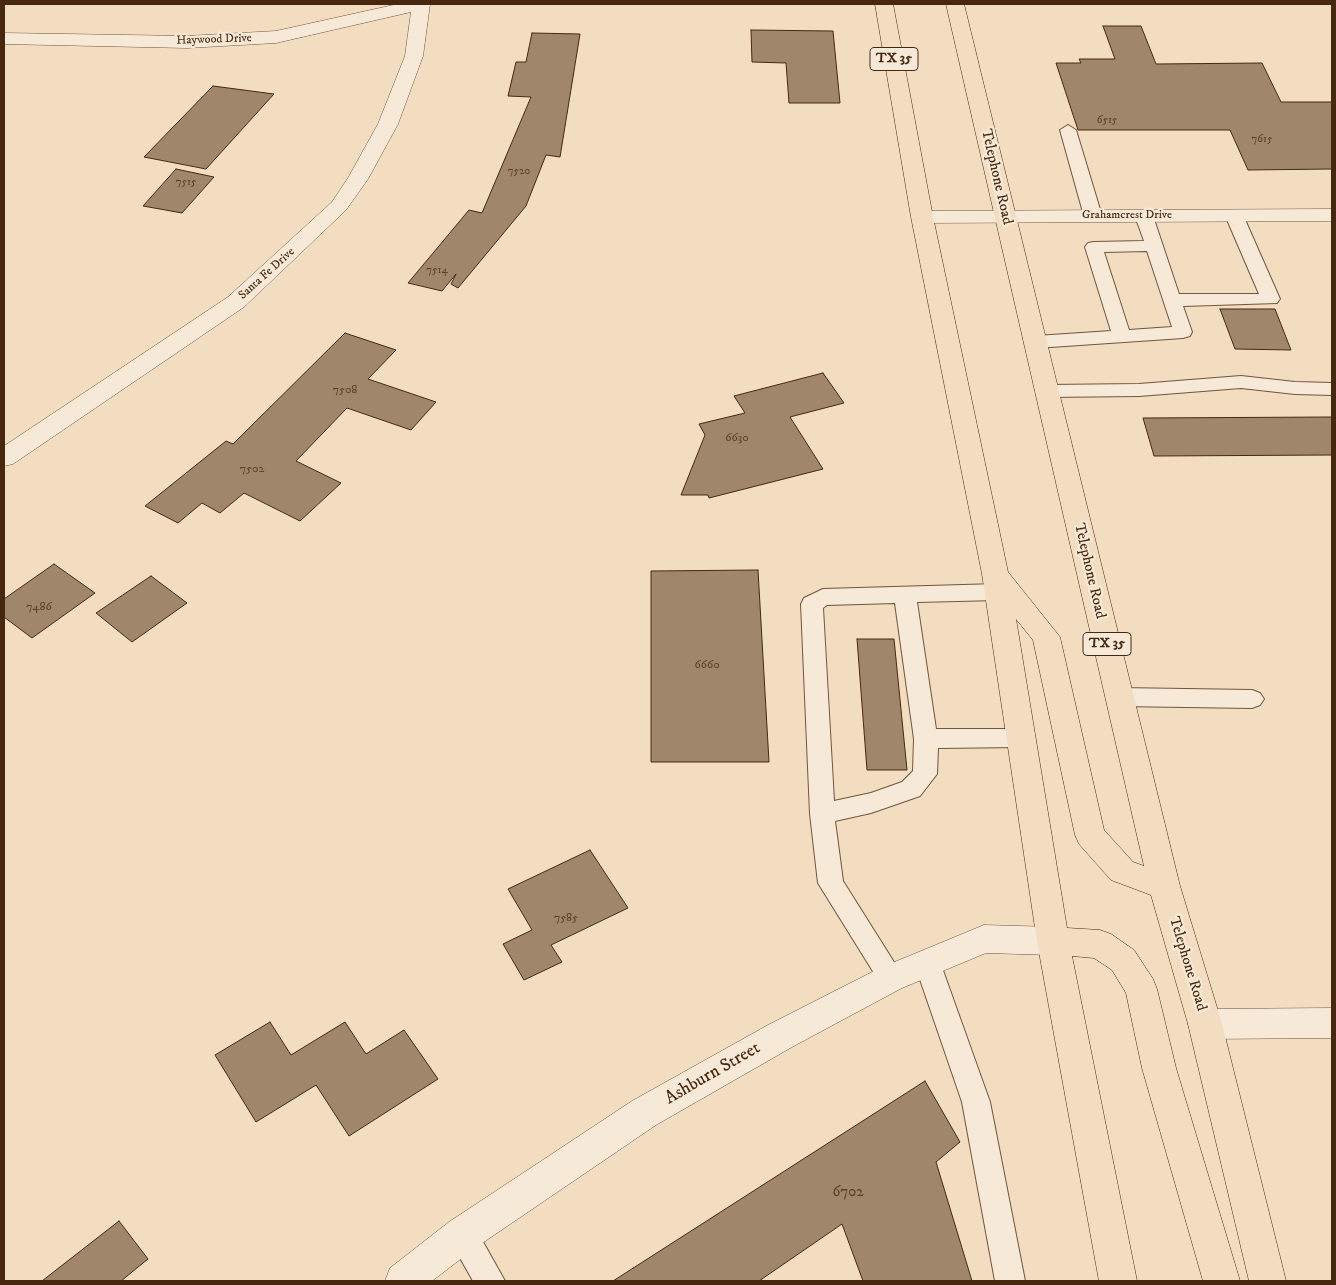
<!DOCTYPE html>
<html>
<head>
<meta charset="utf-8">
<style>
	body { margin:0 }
	#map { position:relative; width:1336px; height:1285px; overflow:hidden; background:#f2ddc1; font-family:"IM FELL DW Pica",serif }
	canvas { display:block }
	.frame { position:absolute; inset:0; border:5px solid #47280e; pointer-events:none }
</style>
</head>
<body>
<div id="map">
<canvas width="1336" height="1285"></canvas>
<div class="frame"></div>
</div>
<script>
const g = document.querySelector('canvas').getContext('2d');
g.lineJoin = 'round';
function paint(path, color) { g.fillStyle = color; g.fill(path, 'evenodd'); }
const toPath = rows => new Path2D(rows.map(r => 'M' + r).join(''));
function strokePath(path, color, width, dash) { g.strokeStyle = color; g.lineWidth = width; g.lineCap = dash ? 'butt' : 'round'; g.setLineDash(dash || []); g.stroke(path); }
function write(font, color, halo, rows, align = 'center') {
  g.font = font + ' "IM FELL DW Pica",serif'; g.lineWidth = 4.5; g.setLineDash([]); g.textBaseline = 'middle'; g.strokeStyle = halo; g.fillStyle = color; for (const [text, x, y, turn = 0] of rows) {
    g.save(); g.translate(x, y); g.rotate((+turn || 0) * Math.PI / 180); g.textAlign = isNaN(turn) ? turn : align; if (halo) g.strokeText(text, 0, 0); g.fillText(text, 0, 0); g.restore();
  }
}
const building = toPath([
	[1103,26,1141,26,1156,64,1262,63,1281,102,1332,102,1332,169,1248,170,1230,130,1078,130,1056,63,1081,63,1079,59,1115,59,1103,26],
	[751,30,833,31,840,103,789,103,786,63,752,62,751,30],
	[532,33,580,34,560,157,546,155,526,206,458,288,451,284,456,274,442,291,408,283,469,210,482,213,531,97,508,96,516,62,526,62,532,33],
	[213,86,274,94,206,169,144,157,213,86],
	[176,169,214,177,182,213,143,206,176,169],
	[1220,309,1275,309,1291,350,1235,349,1220,309],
	[345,333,396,350,368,379,436,402,411,430,347,408,296,461,341,483,300,521,244,493,220,513,202,503,178,523,145,506,226,441,233,444,345,333],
	[823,373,844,403,790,417,823,469,709,498,708,495,681,495,705,435,699,424,745,413,734,396,823,373],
	[1332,417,1332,455,1154,456,1143,418,1332,417],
	[54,564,95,593,32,638,4,617,4,599,54,564],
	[758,570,769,762,651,762,651,571,758,570],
	[151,576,187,603,132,642,96,613,151,576],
	[857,639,894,639,907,770,867,770,857,639],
	[590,850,628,908,551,945,562,962,524,980,503,944,532,930,508,889,590,850],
	[270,1022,291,1055,345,1022,366,1054,404,1030,438,1079,349,1136,316,1085,256,1122,215,1055,270,1022],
	[925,1081,960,1142,936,1162,972,1281,863,1281,842,1224,759,1281,613,1281,925,1081],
	[119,1221,148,1259,121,1281,42,1281,119,1221]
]);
const service = toPath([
	[1068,125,1076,130,1102,216,1099,220,1093,221,1087,220,1084,216,1060,130,1068,125],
	[1234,210,1240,211,1243,215,1280,299,1277,303,1183,306,1192,332,1190,336,1183,338,1036,348,1029,346,1027,342,1029,338,1036,336,1111,331,1085,247,1088,243,1094,242,1144,241,1135,216,1138,212,1144,211,1150,212,1153,216,1179,294,1259,294,1225,215,1228,211,1234,210],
	[1147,251,1172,327,1129,330,1104,252,1147,251],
	[1241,376,1295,382,1332,383,1332,395,1295,394,1241,388,1139,396,1047,397,1040,395,1037,391,1040,387,1047,385,1139,384,1241,376],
	[998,584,1006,586,1009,592,1006,598,998,600,917,602,936,729,1021,729,1029,731,1033,738,1029,745,1021,747,938,748,937,774,920,796,871,813,835,821,843,881,904,978,900,986,891,990,882,986,818,883,810,814,801,604,804,598,823,589,998,584],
	[895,603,914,739,913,771,902,782,871,793,834,801,823,608,827,605,895,603],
	[1119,688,1252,690,1260,693,1264,699,1260,705,1252,708,1119,706,1111,703,1107,697,1111,691,1119,688],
	[927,950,936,954,940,962,990,1102,1025,1281,995,1281,962,1102,914,962,918,954,927,950],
	[462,1220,473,1224,505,1281,473,1281,447,1235,451,1224,462,1220]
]);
const minor = toPath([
	[398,4,430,4,423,56,398,124,368,179,346,210,244,307,13,464,4,466,4,446,228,297,332,202,348,178,378,124,405,56,411,12,276,43,187,48,4,44,4,33,187,36,276,31,398,4],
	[1332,209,1332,221,922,223,915,221,911,217,915,213,922,211,1332,209],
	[984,925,1053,927,1064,931,1069,941,1064,951,1053,955,986,953,902,988,792,1047,656,1125,475,1248,432,1281,385,1281,390,1268,449,1222,632,1101,768,1025,880,968,984,925],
	[1332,1008,1332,1038,1205,1039,1193,1035,1188,1024,1193,1013,1205,1009,1332,1008]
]);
const primary = toPath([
	[875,4,893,4,933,217,1008,572,1060,637,1104,830,1133,862,1144,866,946,4,964,4,1180,886,1222,1024,1286,1281,1249,1281,1188,1024,1151,895,1111,880,1079,844,1075,835,1033,640,1016,619,1067,928,1100,930,1111,934,1134,950,1153,979,1157,989,1176,1068,1240,1281,1203,1281,1142,1068,1126,993,1112,970,1094,958,1072,956,1137,1281,1099,1281,1037,941,982,574,911,217,875,4]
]);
const farNumbernames = [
	["6515",1107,121],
	["7615",1262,140],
	["7520",519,172],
	["7515",186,183],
	["7514",437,271]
];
const farStreetnames = [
	["Haywood Drive",214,40,-2],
	["Grahamcrest Drive",1127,216],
	["Santa Fe Drive",267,274,-42]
];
const numberNames = [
	["7508",345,391],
	["6630",737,439],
	["7502",252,470],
	["7486",39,608],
	["6660",707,666],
	["7585",566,919]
];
const shields = [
	[894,59,48],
	[1107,644,48]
];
const shieldNames = [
	["TX 35",894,59],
	["TX 35",1107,644]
];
const streetNames = [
	["Telephone Road",996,177,77],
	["Telephone Road",1089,571,77],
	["Telephone Road",1187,964,73]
];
const nearNumbernames = [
	["6702",848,1193]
];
const nearStreetnames = [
	["Ashburn Street",713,1074,-30]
];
paint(building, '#a0866b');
strokePath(building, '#47280e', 1);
strokePath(service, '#72553b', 2);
strokePath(minor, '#72553b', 1);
strokePath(primary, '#47280e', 1);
paint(service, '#f7e9d7');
paint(minor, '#f7e9d7');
paint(primary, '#f2ddc1');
write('11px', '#5d4025', null, farNumbernames);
write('12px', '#47280e', '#f7e9d7', farStreetnames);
write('12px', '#5d4025', null, numberNames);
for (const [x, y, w] of shields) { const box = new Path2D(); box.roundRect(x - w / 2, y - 11.5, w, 23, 4); g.fillStyle = '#f7e9d7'; g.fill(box); strokePath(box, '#47280e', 1); }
write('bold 14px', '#47280e', null, shieldNames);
write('15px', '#47280e', '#f7e9d7', streetNames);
write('15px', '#5d4025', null, nearNumbernames);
write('18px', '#47280e', '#f7e9d7', nearStreetnames);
</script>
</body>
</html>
